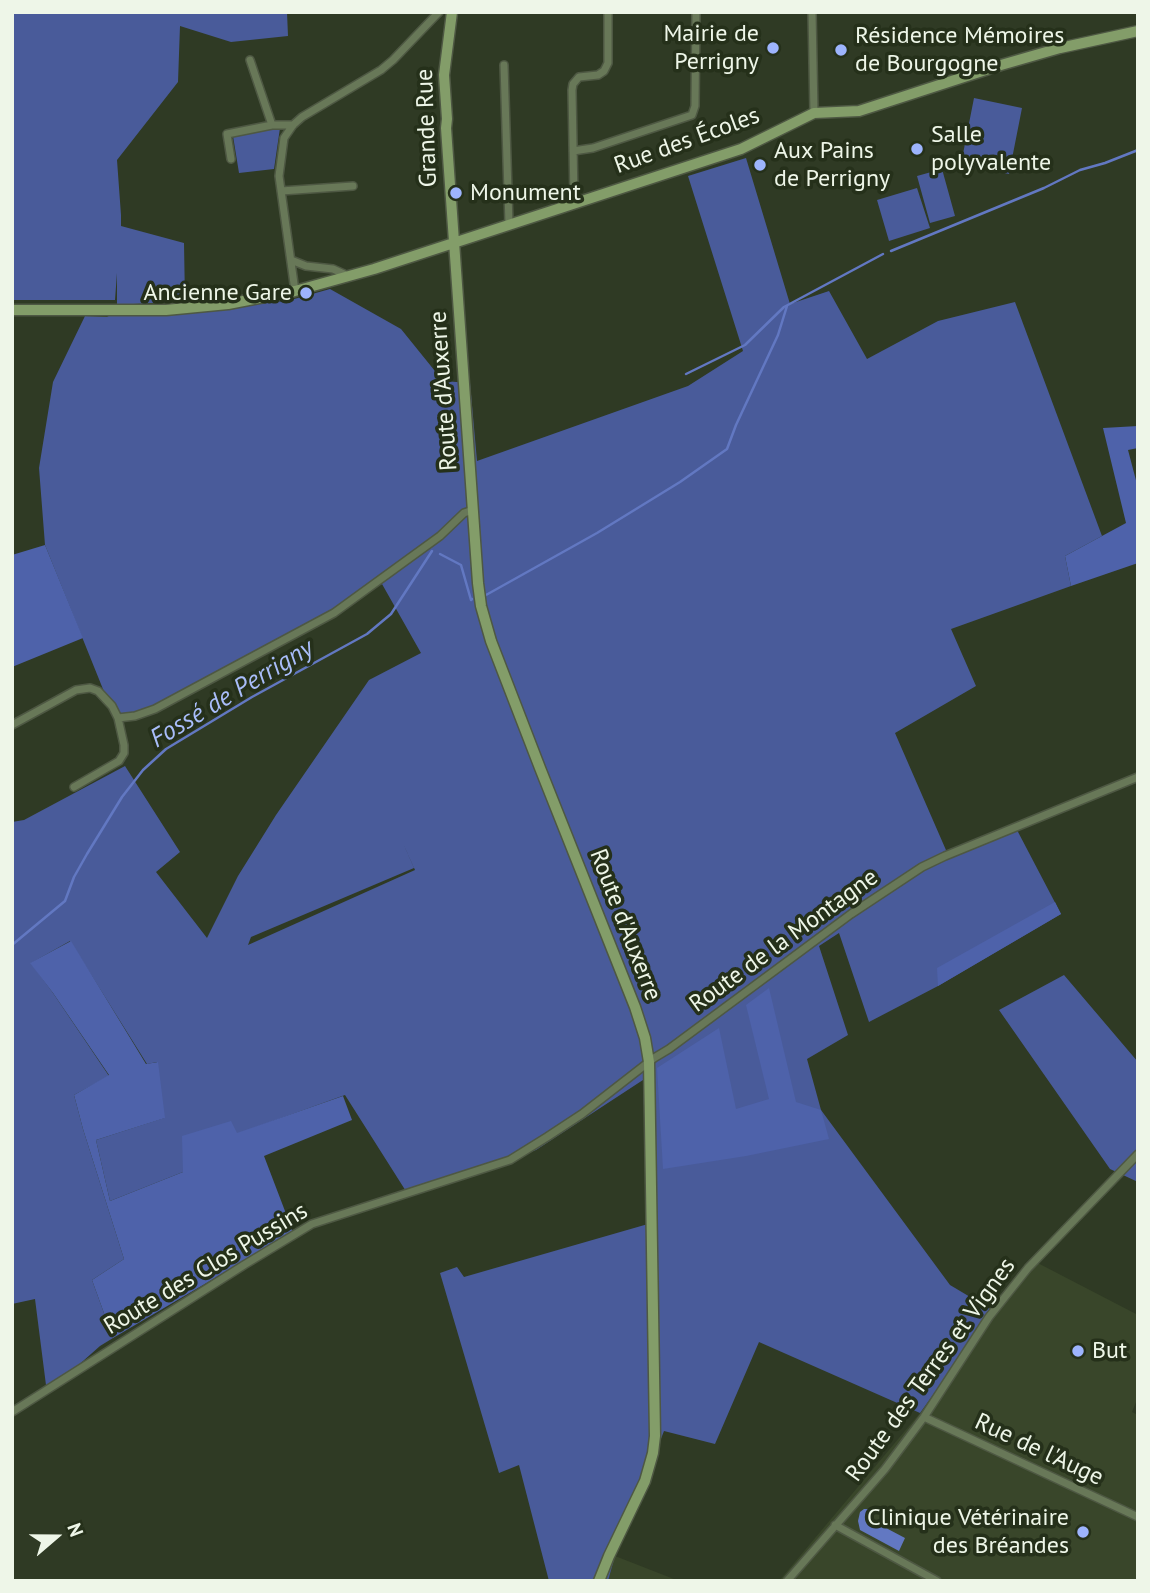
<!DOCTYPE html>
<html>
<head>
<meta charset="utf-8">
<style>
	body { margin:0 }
	#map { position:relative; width:1150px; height:1593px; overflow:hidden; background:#2f3a24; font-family:"PT Sans",sans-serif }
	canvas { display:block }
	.frame { position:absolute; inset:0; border:14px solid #eef6e8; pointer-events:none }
	.north { position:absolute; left:21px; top:1502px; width:70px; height:70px; -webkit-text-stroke:5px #25301a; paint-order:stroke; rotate:70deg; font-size:19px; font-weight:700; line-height:28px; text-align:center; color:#eef6e8 }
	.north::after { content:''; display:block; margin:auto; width:24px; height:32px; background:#eef6e8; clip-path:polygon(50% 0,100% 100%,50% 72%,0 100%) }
</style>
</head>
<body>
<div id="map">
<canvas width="1150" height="1593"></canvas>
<div class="frame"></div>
<div class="north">N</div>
</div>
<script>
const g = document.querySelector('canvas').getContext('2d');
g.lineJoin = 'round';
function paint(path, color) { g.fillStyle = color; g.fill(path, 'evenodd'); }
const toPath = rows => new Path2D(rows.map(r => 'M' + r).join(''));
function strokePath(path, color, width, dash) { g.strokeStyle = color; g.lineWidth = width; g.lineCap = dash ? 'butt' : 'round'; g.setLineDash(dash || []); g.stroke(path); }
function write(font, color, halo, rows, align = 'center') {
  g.font = font + ' "PT Sans",sans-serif'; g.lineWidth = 7; g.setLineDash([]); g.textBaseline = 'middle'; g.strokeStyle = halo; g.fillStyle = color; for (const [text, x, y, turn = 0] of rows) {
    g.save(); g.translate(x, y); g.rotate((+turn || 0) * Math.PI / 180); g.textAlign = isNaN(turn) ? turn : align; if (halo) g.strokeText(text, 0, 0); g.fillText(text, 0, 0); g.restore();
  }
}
const built = toPath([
	[1030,1259,1138,1315,1138,1397,1132,1412,1138,1415,1138,1581,779,1581,920,1413],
	[615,1556,679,1581,608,1581]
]);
const green = toPath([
	[12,12,287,12,288,36,231,42,180,26,178,82,117,160,121,215,121,226,184,243,185,301,117,305,117,273,115,300,12,300],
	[974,98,1022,108,1009,174,961,164],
	[279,126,280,128,274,169,239,173,233,136],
	[746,158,790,304,829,291,867,359,938,321,1015,302,1102,536,1065,556,1071,586,951,629,976,686,895,733,949,857,1017,830,1061,914,938,986,869,1022,839,933,819,946,848,1035,807,1059,821,1110,950,1285,992,1310,989,1317,920,1413,759,1342,715,1444,664,1431,615,1556,608,1581,549,1581,519,1465,499,1473,440,1273,457,1267,464,1277,648,1224,643,1080,536,1150,409,1196,345,1095,237,1134,183,1172,110,1201,96,1140,164,1118,157,1062,147,1064,70,941,31,963,53,993,109,1076,74,1095,83,1129,124,1259,92,1280,113,1338,100,1346,47,1393,35,1299,12,1304,12,822,24,820,125,766,180,852,156,872,207,938,238,876,276,815,369,680,421,653,382,584,151,712,113,714,45,545,39,468,53,382,85,316,107,317,112,314,287,301,330,289,401,329,443,381,470,383,477,461,688,386,743,351,688,176],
	[402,841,415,870,248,945,251,937,414,868],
	[942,169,955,216,930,223,917,176],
	[917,188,930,228,889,241,877,200],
	[1064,975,1138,1062,1138,1182,1110,1169,999,1010]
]);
const forest = toPath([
	[1138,426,1138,448,1128,450,1138,488,1138,563,1071,586,1065,556,1126,523,1103,428],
	[45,545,83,638,12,667,12,555],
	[1055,902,1061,914,938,986,937,968],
	[71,941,146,1064,158,1062,165,1118,96,1140,110,1201,183,1172,182,1136,231,1121,237,1133,343,1096,352,1120,264,1156,293,1232,113,1338,92,1280,124,1259,83,1129,74,1095,109,1075,53,993,30,963],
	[769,988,796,1102,821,1110,829,1139,746,1156,663,1169,657,1068,719,1028,736,1109,769,1099,746,1005]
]);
const water = toPath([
	[864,1509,868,1509,870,1512,869,1519,905,1538,899,1551,860,1530,858,1521,860,1512]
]);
const stream = toPath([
	[891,251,1044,188,1080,170,1105,163,1138,150],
	[686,374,745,345,784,307,883,254],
	[440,554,461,565,471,600,472,599],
	[486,595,597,533,680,482,727,449,736,425,778,335,787,306],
	[12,945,65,901,74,877,87,854,122,797,143,770,166,749,252,697,367,634,391,614,432,551]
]);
const street = toPath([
	[812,12,814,113],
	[250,60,272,125],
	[504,65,509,224],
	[573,151,593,148,692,115,695,106,696,12],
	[231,159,227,134,272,125,293,125],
	[281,191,353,186],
	[575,203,574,199,572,90,573,84,579,77,598,75,604,71,608,63,608,12],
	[291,260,306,266,333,269,344,274,345,277],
	[295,291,279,176,284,138,293,125,302,117,381,70,393,60,439,12],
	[118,718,135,716,155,709,334,613,440,536,464,513,473,510],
	[12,725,76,690,90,688,98,691,112,706,118,718,124,745,124,753,119,761,74,787],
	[12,1412,244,1265,312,1224,510,1160,547,1137,582,1114,654,1058,669,1049,851,914,922,867,945,856,1138,777],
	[924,1417,1138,1517],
	[835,1525,937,1581],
	[787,1581,885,1469,924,1417,989,1317,1028,1268,1138,1154]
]);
const secondary = toPath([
	[452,12,444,75,447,119,446,128,478,583,481,606,491,641,540,768,635,1007,645,1038,649,1062,655,1436,653,1453,645,1481,609,1556,599,1581],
	[12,310,166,310,228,304,295,291,374,269,741,149,814,113,859,111,1001,65,1060,48,1138,31]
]);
const markers = [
	[773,48,7,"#9db4fd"],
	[841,50,7,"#9db4fd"],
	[917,149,7,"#9db4fd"],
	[760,165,7,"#9db4fd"],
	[456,193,7,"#9db4fd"],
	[306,293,7,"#9db4fd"],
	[1078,1351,7,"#9db4fd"],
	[1083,1532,7,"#9db4fd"]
];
const poiNames = [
	["Mairie de",759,34,"right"],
	["Perrigny",759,62,"right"],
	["Résidence Mémoires",855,36],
	["de Bourgogne",855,64],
	["Salle",931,135],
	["polyvalente",931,163],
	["Aux Pains",774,151],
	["de Perrigny",774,179],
	["Monument",470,193],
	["Ancienne Gare",292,293,"right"],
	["But",1092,1351],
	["Clinique Vétérinaire",1069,1518,"right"],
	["des Bréandes",1069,1546,"right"]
];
const streetNames = [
	["Grande Rue",427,128,-92],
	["Rue des Écoles",687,141,-20],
	["Route d'Auxerre",444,391,-94],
	["Route d'Auxerre",625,925,69],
	["Route de la Montagne",784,941,-36],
	["Route des Clos Pussins",206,1269,-31],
	["Route des Terres et Vignes",931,1370,-54],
	["Rue de l'Auge",1039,1450,25]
];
const waterNames = [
	["Fossé de Perrigny",232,694,-31]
];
paint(built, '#39462a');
paint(green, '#495b9a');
paint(forest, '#4e62aa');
paint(water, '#6278c2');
strokePath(stream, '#6278c2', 2.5);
strokePath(street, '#4e5843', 10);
strokePath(secondary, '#4e5843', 13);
strokePath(street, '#687858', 7);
strokePath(secondary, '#839d69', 10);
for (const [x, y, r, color] of markers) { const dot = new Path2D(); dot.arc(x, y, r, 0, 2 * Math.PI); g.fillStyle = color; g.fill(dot); strokePath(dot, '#25301a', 2.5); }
write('24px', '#eef6e8', '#25301a', poiNames, 'left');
write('24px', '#eef6e8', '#25301a', streetNames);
write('italic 26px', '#a9bdf9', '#25301a', waterNames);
</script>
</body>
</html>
